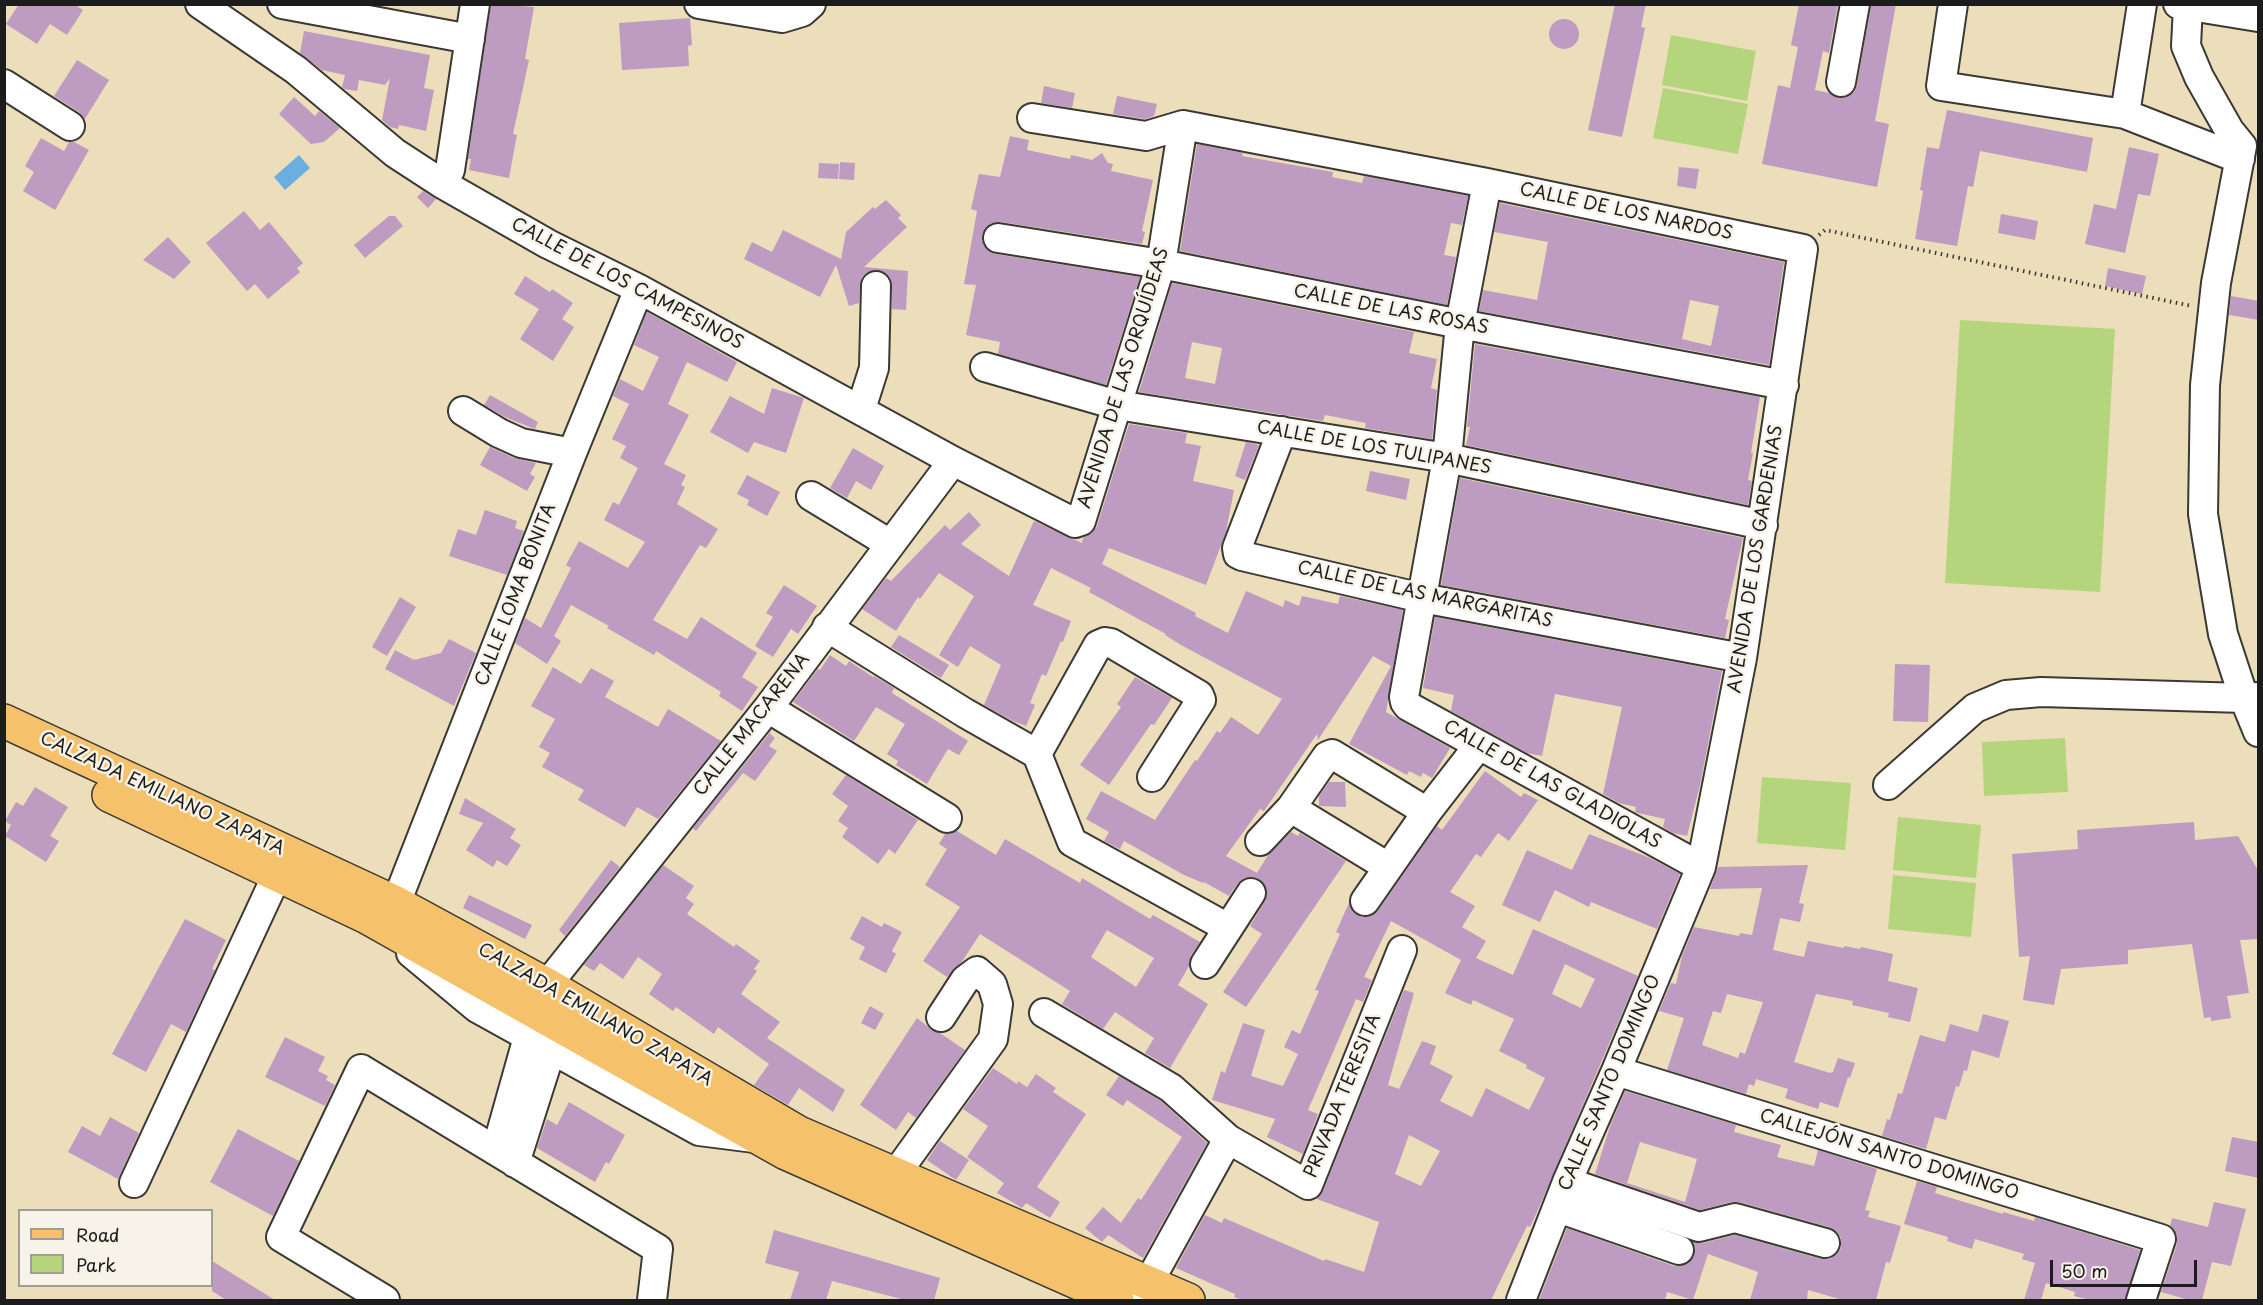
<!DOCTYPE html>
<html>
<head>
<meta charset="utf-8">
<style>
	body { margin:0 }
	#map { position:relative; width:2263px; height:1305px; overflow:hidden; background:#ecdeba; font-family:"Playpen Sans",sans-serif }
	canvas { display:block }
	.frame { position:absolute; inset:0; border:6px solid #1c1c1c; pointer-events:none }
	.legend { position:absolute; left:18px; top:1209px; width:195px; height:78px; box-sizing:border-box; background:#f7f3e8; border:2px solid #9f9d96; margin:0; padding:8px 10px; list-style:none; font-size:18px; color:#1c1c1c }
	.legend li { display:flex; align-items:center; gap:12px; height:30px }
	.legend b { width:30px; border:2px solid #9f9d96 }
	.scale { position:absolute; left:2050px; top:1260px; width:147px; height:27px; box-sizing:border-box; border:3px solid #1c1c1c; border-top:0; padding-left:8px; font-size:18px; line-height:21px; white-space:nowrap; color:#1c1c1c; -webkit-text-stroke:4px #f7f3e8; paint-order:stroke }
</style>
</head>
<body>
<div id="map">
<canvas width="2263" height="1305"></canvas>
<div class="frame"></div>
<ul class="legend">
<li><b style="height:8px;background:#f6c16b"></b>Road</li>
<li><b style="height:16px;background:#b5d57d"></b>Park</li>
</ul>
<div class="scale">50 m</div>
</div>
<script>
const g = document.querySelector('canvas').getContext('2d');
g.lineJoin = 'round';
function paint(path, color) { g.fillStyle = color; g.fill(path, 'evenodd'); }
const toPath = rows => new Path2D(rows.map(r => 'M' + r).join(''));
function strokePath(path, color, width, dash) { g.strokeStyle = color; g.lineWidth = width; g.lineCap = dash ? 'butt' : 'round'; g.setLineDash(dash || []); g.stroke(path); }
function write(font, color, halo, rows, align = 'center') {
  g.font = font + ' "Playpen Sans",sans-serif'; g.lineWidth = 5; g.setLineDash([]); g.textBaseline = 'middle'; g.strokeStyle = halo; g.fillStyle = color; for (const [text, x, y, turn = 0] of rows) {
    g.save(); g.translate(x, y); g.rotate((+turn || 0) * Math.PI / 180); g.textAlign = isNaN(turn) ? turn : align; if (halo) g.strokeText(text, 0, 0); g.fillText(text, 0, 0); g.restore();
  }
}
const green = toPath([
	[1671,35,1756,51,1747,101,1662,85],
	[1663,88,1748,104,1738,154,1653,138],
	[1960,320,2115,329,2100,592,1945,583],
	[2065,738,2068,792,1984,796,1982,742],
	[1762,777,1851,783,1845,850,1757,843],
	[1898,817,1981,825,1976,878,1893,870],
	[1893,875,1976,883,1971,937,1888,929]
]);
const water = toPath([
	[299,155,310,168,285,190,274,177]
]);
const building = toPath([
	[19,4,74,4,83,10,67,35,50,24,37,44,6,24],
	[491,4,534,7,525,59,529,60,513,134,517,135,509,178,469,170,471,159,468,159],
	[1615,4,1646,4,1641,27,1645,28,1622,137,1588,130],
	[1799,4,1838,4,1829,53,1823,51,1815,90,1829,93,1839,98,1848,96,1854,92,1857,85,1871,4,1896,4,1875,121,1889,124,1877,187,1762,164,1778,85,1790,88,1798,47,1791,45],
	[690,18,692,45,688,46,689,66,622,70,619,23],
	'1549 34a15 15 0 1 1 30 0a15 15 0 1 1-30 0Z',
	[304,31,430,55,424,88,434,90,426,131,399,125,398,129,390,127,382,120,390,78,385,85,359,80,357,91,344,89,342,87,345,75,322,70,300,53],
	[77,60,109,80,85,119,79,112,54,96],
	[1044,86,1075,93,1072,108,1041,103],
	[1117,96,1157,104,1154,116,1145,119,1113,114],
	[294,97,315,116,319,111,340,128,324,142,311,144,279,114],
	[1947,110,2093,138,2087,172,1980,151,1973,187,1968,186,1957,246,1915,239,1923,191,1920,190,1927,147,1939,149],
	[1010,136,1029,140,1027,150,1070,159,1071,155,1092,160,1102,153,1108,163,1113,164,1111,171,1153,180,1142,231,1145,232,1142,244,1001,222,992,223,985,228,982,235,983,244,988,251,995,254,1140,277,1106,385,998,354,1000,342,966,335,976,285,964,284,977,211,971,209,979,174,1000,177],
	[41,138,64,151,69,142,74,142,89,150,55,210,23,191,34,172,25,166],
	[1197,144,1243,153,1242,156,1333,172,1332,177,1362,183,1364,176,1468,196,1462,225,1451,223,1444,255,1456,257,1447,305,1180,251],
	[2129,147,2159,154,2150,196,2138,194,2125,253,2085,244,2094,204,2116,209],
	[840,162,855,163,854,180,839,179],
	[819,163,839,164,838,179,818,178],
	[1679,167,1699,169,1696,189,1677,186],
	[423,191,436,199,428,208,417,197],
	[886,200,901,215,898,218,907,227,864,267,908,271,906,310,892,309,892,286,890,278,884,272,876,270,868,272,862,277,860,286,859,303,849,306,836,265,820,297,744,259,752,242,772,252,783,230,841,259,846,232,873,207,875,209],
	[1500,203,1784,262,1769,365,1479,311,1483,290,1537,300,1548,242,1494,232],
	[1690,300,1719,306,1711,346,1682,339],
	[244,211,260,230,269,222,303,263,297,268,300,272,268,299,255,284,247,291,206,243],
	[2001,214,2038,221,2035,240,1998,233],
	[389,216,395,216,403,226,365,258,354,245],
	[168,237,191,262,174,279,143,260],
	[2108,268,2146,276,2142,294,2105,286],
	[525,276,550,292,552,289,573,303,562,319,574,327,553,361,520,339,539,309,514,294],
	[1172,283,1414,332,1409,353,1437,359,1431,388,1437,390,1432,439,1365,428,1366,423,1325,415,1323,421,1139,392],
	[1192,342,1222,348,1215,384,1185,378],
	[2231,296,2259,301,2259,320,2229,315],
	[647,312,737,362,727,382,687,362,668,404,689,415,664,464,686,475,681,485,685,487,677,504,718,529,706,548,700,545,653,620,687,639,701,617,757,653,742,677,758,687,742,711,719,696,721,692,656,651,654,655,607,628,609,626,571,605,554,636,561,641,547,664,515,643,525,618,541,628,571,568,566,565,579,541,628,568,645,542,604,520,613,502,619,505,638,468,620,458,626,446,612,439,629,404,613,396,620,379,643,391,659,357,634,345],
	[1475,344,1760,397,1751,453,1753,453,1748,480,1752,481,1748,505,1466,445,1470,427,1467,427],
	[772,388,804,398,786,453,754,442,748,453,710,432,730,396,764,414],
	[490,395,538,422,535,429,507,418,484,405],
	[1129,424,1187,433,1185,443,1201,446,1193,481,1234,490,1226,532,1206,585,1109,548,1102,564,1196,613,1195,616,1228,633,1246,591,1283,607,1285,600,1299,606,1302,596,1338,604,1340,596,1403,610,1386,712,1450,748,1432,778,1423,773,1421,777,1409,771,1407,775,1349,744,1391,666,1373,656,1318,740,1317,734,1264,811,1260,809,1226,856,1257,873,1268,855,1291,832,1298,836,1300,833,1346,861,1246,1007,1223,992,1262,934,1250,926,1265,901,1267,893,1265,885,1259,879,1251,877,1244,878,1237,884,1229,896,1204,882,1203,883,1184,875,1124,841,1120,849,1104,841,1109,832,1086,819,1101,791,1155,820,1195,760,1197,761,1217,731,1220,733,1231,717,1258,735,1282,699,1181,645,1165,635,1166,634,1089,592,1091,588,1051,568,1033,605,1071,621,1063,642,1061,641,1046,676,1042,674,1030,703,1035,705,1026,726,1013,721,984,705,1001,665,970,646,958,667,939,655,974,596,939,573,920,599,918,597,896,631,862,609,886,578,891,581,945,525,950,530,969,512,981,525,961,544,1009,576,1034,521,1082,543,1083,538,1092,533,1097,526],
	[1246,442,1259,445,1245,480,1235,476],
	[490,447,514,458,536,463,530,474,535,477,527,491,480,465],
	[853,448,884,466,871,490,856,481,847,498,830,488],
	[1370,471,1410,479,1406,500,1366,491],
	[747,475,780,492,767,516,747,505,749,500,737,494],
	[1460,478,1743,538,1725,619,1729,620,1725,638,1441,585],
	[485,510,517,521,515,528,524,531,507,575,449,556,458,529,476,535],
	[784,585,817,606,798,634,791,629,773,657,755,646,773,617,766,613],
	[400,597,416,607,387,656,372,647],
	[1435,617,1722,671,1700,785,1687,836,1673,833,1663,827,1665,819,1638,813,1635,812,1636,807,1619,803,1603,794,1622,707,1555,694,1542,756,1527,753,1451,711,1454,695,1423,688],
	[899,635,949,665,941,678,891,647],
	[449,639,476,653,454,706,385,669,395,650,414,660,441,653],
	[830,655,846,666,849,661,873,677,874,676,894,688,892,693,968,741,959,755,948,749,927,784,896,765,898,761,887,754,905,724,876,707,854,741,793,702,818,669,820,670],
	[1895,664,1930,665,1928,722,1893,721],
	[553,667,581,684,591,668,614,681,605,697,658,727,668,709,721,741,658,819,637,807,625,827,578,800,584,790,542,767,550,753,539,747,555,719,531,706],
	[1135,677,1172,698,1154,725,1151,724,1109,785,1080,765,1121,707,1117,704],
	[772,730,770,734,775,738,769,746,777,751,755,781,743,773,696,831,693,828],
	[1485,771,1521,797,1524,793,1538,800,1509,841,1498,833,1481,857,1476,854,1450,892,1475,906,1462,927,1486,941,1476,958,1513,975,1533,929,1638,976,1537,1212,1530,1227,1527,1226,1491,1300,1243,1300,1234,1297,1235,1294,1176,1268,1205,1215,1222,1223,1224,1218,1324,1261,1325,1259,1364,1272,1379,1222,1317,1199,1323,1191,1404,990,1414,993,1388,1085,1399,1089,1422,1041,1436,1046,1430,1064,1453,1076,1440,1101,1472,1117,1486,1088,1529,1110,1545,1078,1526,1068,1527,1065,1499,1051,1514,1019,1473,1000,1471,1005,1445,993,1461,960,1391,921,1364,977,1372,980,1363,1002,1356,999,1308,1110,1318,1114,1303,1154,1267,1137,1275,1119,1212,1100,1221,1071,1225,1073,1243,1023,1265,1030,1251,1076,1283,1086,1298,1054,1284,1047,1292,1030,1300,1034,1319,991,1315,990,1340,934,1336,932,1349,903,1355,914,1363,917,1371,916,1378,911,1437,826,1442,830],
	[1565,964,1595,979,1581,1008,1552,994],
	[1409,1135,1440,1151,1421,1186,1395,1174],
	[846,775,918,820,895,854,889,849,878,864,842,837,848,828,838,821,848,806,832,794],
	[1329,782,1345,782,1346,807,1319,806,1319,796],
	[35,787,68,807,50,836,59,841,46,862,5,836,11,825,5,821,16,802,23,806],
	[465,798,516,829,510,838,521,845,507,866,497,860,493,867,466,850,483,823,459,814],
	[2194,822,2195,840,2238,836,2259,872,2259,939,2240,940,2249,993,2227,996,2231,1018,2211,1021,2211,1017,2204,1018,2192,944,2128,950,2128,964,2061,969,2054,1005,2023,1000,2030,956,2019,957,2012,854,2078,849,2077,830],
	[957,831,996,855,1005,839,1080,883,1082,878,1150,919,1153,915,1200,942,1191,955,1189,966,1178,985,1208,1004,1170,1068,1145,1053,1154,1038,1115,1012,1103,1029,1062,1004,1070,991,980,934,961,963,947,977,923,961,960,907,925,885,947,849,939,844,945,834],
	[1107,930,1154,958,1136,987,1091,957],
	[1589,834,1650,858,1680,874,1657,929,1591,902,1589,907,1555,890,1540,922,1502,905,1527,850,1572,870],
	[611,860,620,867,565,936,559,930],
	[663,865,694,886,686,898,694,904,687,914,734,947,736,944,760,961,754,969,757,971,741,994,780,1022,767,1038,845,1090,833,1112,799,1088,788,1105,754,1085,769,1064,718,1027,714,1034,676,1007,673,1011,649,994,662,974,638,957,623,979,600,963,594,971,584,965],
	[1808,865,1799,903,1804,904,1800,922,1780,918,1773,950,1804,957,1808,941,1844,948,1844,946,1860,949,1861,947,1893,954,1888,981,1918,988,1910,1022,1888,1017,1889,1013,1852,1005,1853,1001,1816,994,1794,1062,1830,1073,1833,1072,1838,1058,1855,1063,1850,1078,1848,1077,1838,1108,1820,1102,1818,1109,1785,1098,1788,1089,1756,1079,1754,1086,1749,1084,1746,1094,1667,1070,1684,1018,1659,1011,1671,983,1676,984,1682,956,1694,927,1739,936,1740,933,1752,935,1762,888,1710,889,1718,867],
	[1727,994,1763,1002,1745,1054,1740,1052,1738,1058,1702,1045,1713,1011,1721,1013],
	[469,895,532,925,525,939,463,908],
	[862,916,882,927,884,923,902,932,892,951,896,954,886,973,859,959,865,947,850,939],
	[185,919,226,940,212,969,215,970,186,1032,171,1024,146,1072,112,1054],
	[870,1006,884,1014,875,1030,861,1023],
	[1983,1014,2009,1021,1999,1058,1972,1050,1967,1071,1964,1070,1959,1087,1956,1086,1946,1120,1935,1117,1926,1149,1882,1136,1887,1119,1890,1120,1898,1093,1902,1094,1920,1035,1945,1042,1950,1024,1978,1032],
	[917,1018,932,1030,940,1033,965,1050,916,1118,908,1112,896,1130,860,1105],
	[285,1037,325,1057,318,1071,328,1076,326,1080,335,1085,325,1106,265,1077],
	[993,1068,1017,1084,1018,1081,1027,1087,1036,1074,1056,1088,1053,1092,1086,1114,1037,1187,1060,1202,1050,1218,1026,1203,1022,1208,997,1193,1004,1183,967,1157,988,1126,963,1109],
	[1119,1076,1161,1101,1207,1143,1143,1258,1108,1235,1102,1242,1085,1228,1103,1207,1121,1223,1138,1198,1141,1200,1182,1137,1127,1100,1123,1106,1106,1095],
	[1625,1091,1736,1125,1734,1132,1781,1145,1777,1157,1814,1166,1818,1150,1877,1169,1865,1210,1870,1211,1868,1217,1901,1226,1890,1263,1886,1262,1876,1300,1843,1300,1808,1290,1807,1300,1750,1300,1758,1272,1708,1254,1693,1300,1667,1292,1665,1300,1539,1300,1567,1228,1674,1266,1682,1266,1689,1263,1694,1256,1695,1247,1693,1242,1703,1243,1735,1235,1821,1259,1830,1259,1837,1254,1841,1248,1841,1238,1836,1231,1829,1227,1739,1202,1731,1202,1700,1210,1595,1174,1610,1126],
	[1640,1142,1697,1159,1685,1202,1627,1183],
	[569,1102,625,1135,609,1164,606,1162,595,1182,537,1148,547,1119,557,1125],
	[110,1117,139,1133,118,1179,68,1152,82,1126,100,1136],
	[238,1129,299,1161,273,1216,210,1182],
	[2232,1137,2259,1142,2259,1178,2225,1171],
	[940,1141,969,1160,956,1180,927,1160],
	[1917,1181,1937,1187,1935,1193,2003,1214,2003,1212,2034,1221,2035,1217,2140,1250,2125,1300,2091,1300,2074,1296,2075,1292,2046,1283,2041,1300,2024,1300,2035,1263,2022,1259,2024,1254,1975,1239,1972,1249,1947,1241,1948,1237,1904,1224],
	[2214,1202,2246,1209,2231,1266,2212,1262,2202,1300,2189,1300,2161,1292,2177,1244,2177,1235,2170,1226,2172,1218,2208,1227],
	[774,1230,940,1278,934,1300,905,1300,832,1281,826,1300,790,1300,799,1272,765,1263],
	[212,1261,275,1300,226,1300,212,1291]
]);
const path = toPath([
	[1819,235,1825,230,2192,306]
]);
const minor = toPath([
	[200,4,296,70,395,153,441,183,548,244,639,289,953,461,1075,523,1081,521,1161,264,1183,125],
	[282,4,470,39],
	[699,4,782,18,802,12,811,4],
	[1953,4,1941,86,2125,114,2240,159],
	[2178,4,2258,17],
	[2188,6,2186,46,2199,77,2229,130,2242,146],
	[1841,82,1855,4],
	[4,84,70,126],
	[2125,114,2142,4],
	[1032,118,1146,136,1183,125,1487,183,1803,249,1742,658,1701,867,1616,1071,1567,1182,1521,1300],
	[2242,146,2216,283,2205,385,2203,514,2223,634,2244,698,2258,732],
	[441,183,450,170,475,4],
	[1487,183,1460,324,1447,458,1404,697,1405,702,1408,706,1701,867],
	[998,238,1161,264,1460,324,1784,385],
	[985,367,1117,405,1447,458,1763,525],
	[861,409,874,368,876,286],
	[463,411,499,433,521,443,572,453],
	[1282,431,1237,548,1238,554,1242,556,1422,598,1742,658],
	[811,496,890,544],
	[827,627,965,713,1037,754,1072,842,1228,928],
	[768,708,947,818],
	[1037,754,1098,645,1105,642,1111,643,1199,695,1201,700,1152,777],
	[1888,785,1975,708,2006,695,2041,692,2244,698,2258,697],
	[1291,808,1388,867],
	[1260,841,1291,808,1327,756,1332,754,1427,812],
	[1365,901,1427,812,1479,745],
	[396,903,572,453,639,289],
	[411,953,477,1008,699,1131,754,1138],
	[1205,964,1251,893],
	[547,985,768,708,953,461],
	[1044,1013,1171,1088,1228,1139,1308,1185,1402,950],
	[1616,1071,2161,1239,2141,1300],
	[496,1151,528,1037],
	[515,1163,551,1050],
	[895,1175,993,1039,998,1004,992,984,977,971,965,980,941,1017],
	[1567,1182,1699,1227,1735,1218,1825,1243],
	[134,1183,277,875],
	[1558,1208,1679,1250],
	[385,1300,281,1237,361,1069,658,1249,652,1300],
	[1139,1300,1228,1139]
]);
const major = toPath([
	[4,721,396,903,547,985,799,1133,1188,1300],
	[109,795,367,917,786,1153,1117,1300]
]);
const streetNames = [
	["CALLE DE LOS NARDOS",1626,212,12],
	["CALLE DE LOS CAMPESINOS",627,284,28],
	["CALLE DE LAS ROSAS",1391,310,11],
	["AVENIDA DE LAS ORQUÍDEAS",1124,378,-73],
	["CALLE DE LOS TULIPANES",1374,448,10],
	["AVENIDA DE LOS GARDENIAS",1756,559,-81],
	["CALLE LOMA BONITA",516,595,-69],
	["CALLE DE LAS MARGARITAS",1425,595,12],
	["CALLE MACARENA",752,725,-52],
	["CALLE DE LAS GLADIOLAS",1552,785,29],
	["CALZADA EMILIANO ZAPATA",162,794,25],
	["CALZADA EMILIANO ZAPATA",595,1015,30],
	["CALLE SANTO DOMINGO",1610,1083,-67],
	["PRIVADA TERESITA",1343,1096,-68],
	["CALLEJÓN SANTO DOMINGO",1889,1155,17]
];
paint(green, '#b5d57d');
paint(water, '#6baee0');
paint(building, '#be9bc1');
strokePath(minor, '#3b3934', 32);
strokePath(major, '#3b3934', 36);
strokePath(path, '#3b3934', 4, [1.5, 4.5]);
strokePath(minor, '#fff', 28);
strokePath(major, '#f6c16b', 33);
write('18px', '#1c1c1c', '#f7f3e8', streetNames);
</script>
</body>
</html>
